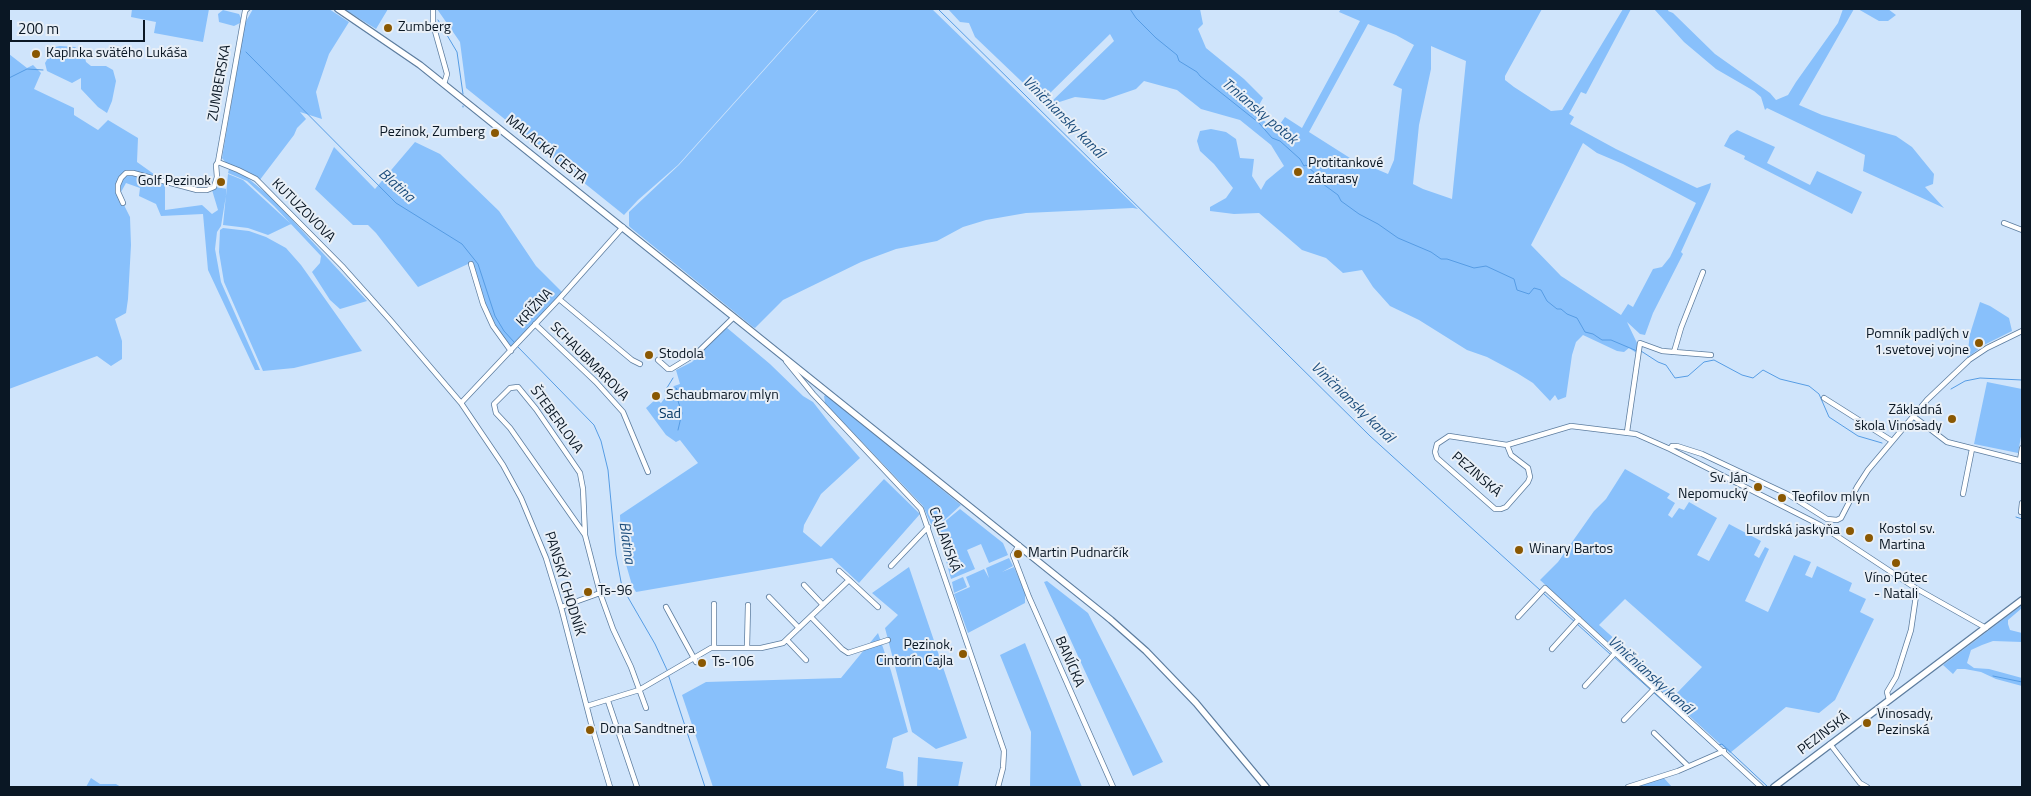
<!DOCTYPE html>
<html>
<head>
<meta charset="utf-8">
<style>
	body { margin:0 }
	#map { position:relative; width:2031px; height:796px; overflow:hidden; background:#cfe4fb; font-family:"Titillium Web",sans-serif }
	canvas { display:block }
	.frame { position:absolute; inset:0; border:10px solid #0a1724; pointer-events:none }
	.scale { position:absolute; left:10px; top:20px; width:135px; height:22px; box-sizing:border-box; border:2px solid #0a1724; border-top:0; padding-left:6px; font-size:15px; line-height:18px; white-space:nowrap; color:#0a1724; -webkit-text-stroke:4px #e8eff7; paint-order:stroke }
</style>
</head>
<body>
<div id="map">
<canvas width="2031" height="796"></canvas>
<div class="frame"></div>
<div class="scale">200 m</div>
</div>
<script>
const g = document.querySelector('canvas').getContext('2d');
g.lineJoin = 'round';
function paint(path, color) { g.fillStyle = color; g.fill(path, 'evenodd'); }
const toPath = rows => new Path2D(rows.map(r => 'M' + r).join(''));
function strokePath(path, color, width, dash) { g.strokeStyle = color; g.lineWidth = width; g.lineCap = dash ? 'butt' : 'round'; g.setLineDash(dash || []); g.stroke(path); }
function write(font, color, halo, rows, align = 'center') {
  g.font = font + ' "Titillium Web",sans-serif'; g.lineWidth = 4; g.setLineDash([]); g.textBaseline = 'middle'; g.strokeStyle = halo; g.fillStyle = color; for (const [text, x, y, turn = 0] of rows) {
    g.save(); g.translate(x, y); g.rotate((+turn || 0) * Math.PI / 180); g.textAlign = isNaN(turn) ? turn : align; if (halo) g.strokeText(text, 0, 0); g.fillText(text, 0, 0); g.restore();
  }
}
const green = toPath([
	[132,9,198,10,199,9,209,9,203,42,154,33,156,22,131,17],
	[253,9,329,9,349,22,329,54,316,92,322,119,300,112,306,119,297,128,294,135,259,181,250,173,226,163,222,158,245,23],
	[344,9,388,9,376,29],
	[437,9,818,9,678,165,638,200,624,215,466,88,460,42],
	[819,9,932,9,1138,209,1133,208,1026,213,986,220,963,227,937,241,896,249,861,262,783,300,755,328,753,327,631,228,629,226,629,212,679,165],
	[948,9,1200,9,1203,24,1198,29,1206,48,1244,79,1263,98,1255,112,1275,131,1285,117,1302,128,1360,21,1339,12,1341,9,1542,9,1505,76,1505,80,1514,87,1551,111,1562,110,1623,9,1631,9,1586,94,1581,92,1569,114,1574,117,1570,124,1616,149,1697,188,1711,183,1710,188,1681,252,1683,254,1653,313,1645,335,1640,334,1627,322,1637,343,1638,354,1629,348,1624,352,1617,351,1583,335,1576,342,1572,355,1566,397,1558,400,1555,395,1550,401,1533,383,1517,373,1487,357,1467,350,1419,320,1390,306,1373,287,1362,270,1343,273,1326,258,1302,250,1259,213,1234,214,1210,211,1210,207,1226,198,1233,188,1214,164,1200,151,1197,141,1200,131,1211,129,1226,132,1236,139,1240,158,1254,159,1252,176,1261,190,1266,181,1284,166,1271,145,1240,120,1201,109,1177,90,1144,81,1136,89,1104,100,1075,97,1047,106,1114,41,1110,34,1042,101,975,37,969,23,960,22],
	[1368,24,1396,35,1414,45,1393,85,1402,89,1394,160,1388,174,1350,158,1309,132],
	[1431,46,1466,61,1452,199,1423,189,1413,184,1419,125,1431,69],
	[1583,143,1597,153,1623,164,1696,203,1670,257,1662,267,1653,269,1633,307,1628,304,1621,315,1561,276,1531,245],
	[1654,9,1669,9,1668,11,1673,13,1715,54,1770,93,1776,100,1788,95,1796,82,1838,23,1843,9,1854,9,1799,105,1822,115,1896,136,1912,147,1934,174,1933,184,1925,187,1944,208,1863,171,1865,155,1767,108,1765,110,1761,97,1754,91,1716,69,1684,42],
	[1858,9,1888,9,1896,15,1888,21,1879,21],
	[223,10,239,14,241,18,240,23,234,26,219,22,218,14],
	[60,46,75,47,84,53,86,62,91,66,106,66,113,70,116,81,112,101,107,113,98,107,81,89,81,78,72,83,47,71,45,63,51,53,50,48],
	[9,54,27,68,33,65,41,73,34,89,74,108,74,115,98,130,108,120,138,138,137,162,165,182,165,210,202,205,212,214,218,210,212,190,216,187,227,189,221,226,217,232,215,249,221,282,260,370,255,370,208,270,203,214,161,216,156,204,139,196,140,188,126,183,121,192,123,203,130,217,131,245,128,299,126,313,115,319,122,341,122,359,111,366,97,356,9,389],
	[1737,130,1775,147,1767,163,1810,185,1817,171,1862,192,1852,214,1744,159,1745,156,1724,146,1730,135],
	[415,142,440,154,499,211,536,266,565,295,511,350,501,339,483,304,471,265,468,264,418,287,376,233,368,225,353,225,315,189,334,147,375,189],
	[229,169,244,175,272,198,367,301,340,309,330,300,312,272,320,263,321,256,274,206,247,181,228,173],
	[228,174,243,180,291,224,268,235,248,228,223,225],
	[223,228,249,231,266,237,286,248,301,265,362,351,294,368,263,371,224,282,219,252,220,230],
	[1980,302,1990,306,2009,318,2012,331,1984,345,1967,358,1970,334],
	[726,327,770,364,803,396,813,402,831,425,860,458,821,494,804,525,803,532,821,547,884,479,920,514,859,583,832,558,636,592,632,585,625,561,621,542,620,515,698,463,680,440,676,442,666,435,646,408,656,399,661,403,674,386,680,384,676,370,692,362],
	[1987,382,2022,389,2022,431,2018,453,1974,444],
	[826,395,961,505,936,528,931,524,923,506,825,403,824,396],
	[1625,469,1670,494,1667,498,1675,503,1668,515,1672,518,1679,508,1684,510,1689,502,1717,518,1697,555,1709,561,1729,524,1761,541,1754,555,1759,558,1765,547,1769,549,1745,601,1768,612,1794,555,1811,562,1805,575,1812,578,1817,566,1852,583,1849,591,1866,599,1860,612,1874,619,1835,700,1819,713,1786,707,1730,753,1540,580,1558,562,1594,511,1606,499],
	[1625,599,1702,667,1676,694,1599,625],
	[960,509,1003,543,1008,555,989,563,981,544,967,550,975,569,951,579,937,528],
	[1009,558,1013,566,1002,572,1014,567,1025,592,1025,603,968,633,954,594,970,587,966,577,984,569,989,578,986,568],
	[909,567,967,738,936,749,912,732,885,628,898,615,872,593],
	[963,577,967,587,954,593,952,582],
	[1047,581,1088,613,1163,762,1133,776,1044,582],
	[2022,605,2022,608,2008,620,2008,624,2010,630,2022,633,2022,642,1993,641,1982,645,1971,650,1967,663,1974,668,1989,669,2022,678,2022,686,1996,679,1981,672,1965,669,1957,669,1953,674,1943,665],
	[878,633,891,671,908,732,893,738,886,768,903,772,904,787,713,787,682,695,706,682,841,678],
	[1025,643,1082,787,1030,787,1031,732,1000,655],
	[918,757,963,762,958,787,917,787],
	[1663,777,1672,787,1636,787],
	[91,778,100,784,116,784,121,787,86,787]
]);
const stream = toPath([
	[938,9,1370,436,1540,590],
	[1130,9,1136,18,1156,38,1177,55,1179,61,1197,72,1200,76,1259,123,1272,138,1280,141,1300,159,1304,166,1306,165,1319,177,1323,184,1338,195,1341,201,1359,214,1378,224,1398,238,1431,252,1441,259,1447,259,1474,268,1486,266,1514,279,1517,290,1529,294,1534,288,1541,290,1547,301,1557,309,1561,309,1567,314,1577,318,1585,332,1593,334,1602,340,1611,340,1637,351],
	[438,20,457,52,463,94],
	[246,52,396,203,462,244,478,264,495,316,504,331,514,342],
	[9,78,27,69,43,70],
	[463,107,463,106],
	[518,347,594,425,601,441,608,470,616,555,622,587,655,644,667,670],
	[1641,351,1658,362,1666,365,1675,378,1688,376,1704,362,1714,360,1742,375,1753,378,1763,370,1780,379,1809,386,1819,394,1829,417,1858,436,1882,443],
	[676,388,680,395,678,401,682,413,678,430],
	[1951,389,1965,381,1980,378,2022,380],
	[665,391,673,378],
	[2016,517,2022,519],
	[1543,593,1610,654],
	[1613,656,1713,746],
	[668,674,705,787],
	[1993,676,2022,682],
	[1719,745,1722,744,1768,787]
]);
const minor = toPath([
	[433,9,433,24,447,74,444,84],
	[218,162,238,170,256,179,342,266,391,321,461,403,503,465,521,498,546,558,561,607,592,727,610,787],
	[123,203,118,192,118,185,121,178,126,173,133,173,197,190,207,190,214,187,217,177,216,165,218,162,245,11,247,9],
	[2004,223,2022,230],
	[471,264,483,304,493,326,511,351],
	[559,299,632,360,640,364],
	[535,324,596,382,623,412,648,472],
	[1674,352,1681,328,1703,272],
	[658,360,668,369,671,369,697,353,734,317],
	[786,361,813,394,921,509,1004,751,1003,768,998,787],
	[1824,398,1892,441],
	[461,403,559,299,623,227],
	[1913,416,1947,442,2022,461],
	[1627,432,1640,343,1662,351,1711,355],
	[1507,445,1511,455,1528,468,1530,477,1528,482,1506,507,1501,509,1495,509,1437,458,1435,452,1437,444,1449,436,1507,445,1571,426,1636,434,1670,449,1820,525,1917,589,1986,628],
	[1670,449,1672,446,1677,446,1702,454,1789,495,1827,519,1837,520,1841,518,1857,487,1868,470,1927,400,1969,360,1987,348,2022,331],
	[2020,460,2022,448],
	[1963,494,1972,449],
	[2021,512,2022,503],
	[585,535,583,489,580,473,536,409,518,387,510,388,494,404,496,413,510,428,585,535,600,593,613,629,631,667,646,708],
	[1019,545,1013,555,1029,597,1113,787],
	[891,566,928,527],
	[839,571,849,580],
	[804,585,823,605],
	[769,597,799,628],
	[561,607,600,593],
	[666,607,696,662],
	[811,617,842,649,848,653,888,640],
	[1518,617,1545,588,1761,787],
	[787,640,806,660],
	[714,647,714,604],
	[747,647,748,605],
	[1552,649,1579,619],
	[1585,686,1616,652],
	[1889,700,1887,692,1896,677,1911,630,1917,589],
	[608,701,637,787],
	[587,706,639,690,711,648,761,648,783,643,849,580,878,607],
	[1624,720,1655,688],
	[1654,733,1688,766],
	[1830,744,1860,783,1867,787],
	[1628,787,1678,771,1724,751]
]);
const secondary = toPath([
	[338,9,420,65,1111,620,1146,651,1196,703,1266,787],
	[1774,787,2022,600]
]);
const markers = [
	[388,28,5,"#8a5802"],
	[36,54,5,"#8a5802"],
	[495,133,5,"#8a5802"],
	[1298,172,5,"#8a5802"],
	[221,182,5,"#8a5802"],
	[1979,343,5,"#8a5802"],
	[649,355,5,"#8a5802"],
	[656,396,5,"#8a5802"],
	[1952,419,5,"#8a5802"],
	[1758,487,5,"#8a5802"],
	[1782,498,5,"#8a5802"],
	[1850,531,5,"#8a5802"],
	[1869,538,5,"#8a5802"],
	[1519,550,5,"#8a5802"],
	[1018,554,5,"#8a5802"],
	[1896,563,5,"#8a5802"],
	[588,592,5,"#8a5802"],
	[963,654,5,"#8a5802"],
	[702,663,5,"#8a5802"],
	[1867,723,5,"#8a5802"],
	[590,730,5,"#8a5802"]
];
const poiNames = [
	["Zumberg",398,28],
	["Kaplnka svätého Lukáša",46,54],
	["Pezinok, Zumberg",485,133,"right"],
	["Protitankové",1308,164],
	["zátarasy",1308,180],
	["Golf Pezinok",211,182,"right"],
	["Pomník padlých v",1969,335,"right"],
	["1.svetovej vojne",1969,351,"right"],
	["Stodola",659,355],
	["Schaubmarov mlyn",666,396],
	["Základná",1942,411,"right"],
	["škola Vinosady",1942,427,"right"],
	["Sv. Ján",1748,479,"right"],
	["Nepomucký",1748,495,"right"],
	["Teofilov mlyn",1792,498],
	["Kostol sv.",1879,530],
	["Martina",1879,546],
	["Lurdská jaskyňa",1840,531,"right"],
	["Winary Bartos",1529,550],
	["Martin Pudnarčík",1028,554],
	["Víno Pútec",1896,579,"center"],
	["- Natali",1896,595,"center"],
	["Ts-96",598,592],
	["Pezinok,",953,646,"right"],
	["Cintorín Cajla",953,662,"right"],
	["Ts-106",712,663],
	["Vinosady,",1877,715],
	["Pezinská",1877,731],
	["Dona Sandtnera",600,730]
];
const streetNames = [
	["ZUMBERSKA",220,83,-80],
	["MALACKÁ CESTA",546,150,39],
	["KUTUZOVOVA",303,211,45],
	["KRÍŽNA",535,308,-47],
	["SCHAUBMAROVA",589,362,45],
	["ŠTEBERLOVA",556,420,54],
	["PEZINSKÁ",1476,475,41],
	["CAJLANSKÁ",944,540,70],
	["PANSKÝ CHODNÍK",564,584,73],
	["BANÍCKA",1069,662,67],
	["PEZINSKÁ",1824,734,-37]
];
const parkNames = [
	["Sad",670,415]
];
const waterNames = [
	["Trniansky potok",1259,112,40],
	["Viničniansky kanál",1063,118,45],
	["Blatina",396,186,41],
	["Viničniansky kanál",1352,403,44],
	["Blatina",626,543,82],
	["Viničniansky kanál",1650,676,42]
];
paint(green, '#88c0fb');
strokePath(stream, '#569ce4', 1);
strokePath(minor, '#5d7d9f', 6);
strokePath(secondary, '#5d7d9f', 8);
strokePath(minor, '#fff', 4.5);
strokePath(secondary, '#fff', 5.5);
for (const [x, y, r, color] of markers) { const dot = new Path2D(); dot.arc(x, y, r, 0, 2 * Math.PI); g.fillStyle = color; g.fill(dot); strokePath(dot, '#e8eff7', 2); }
write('14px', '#0a1724', '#e8eff7', poiNames, 'left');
write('14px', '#0a1724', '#e8eff7', streetNames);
write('14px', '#003562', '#e8eff7', parkNames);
write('italic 15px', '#1d4e7d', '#e8eff7', waterNames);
</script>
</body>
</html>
